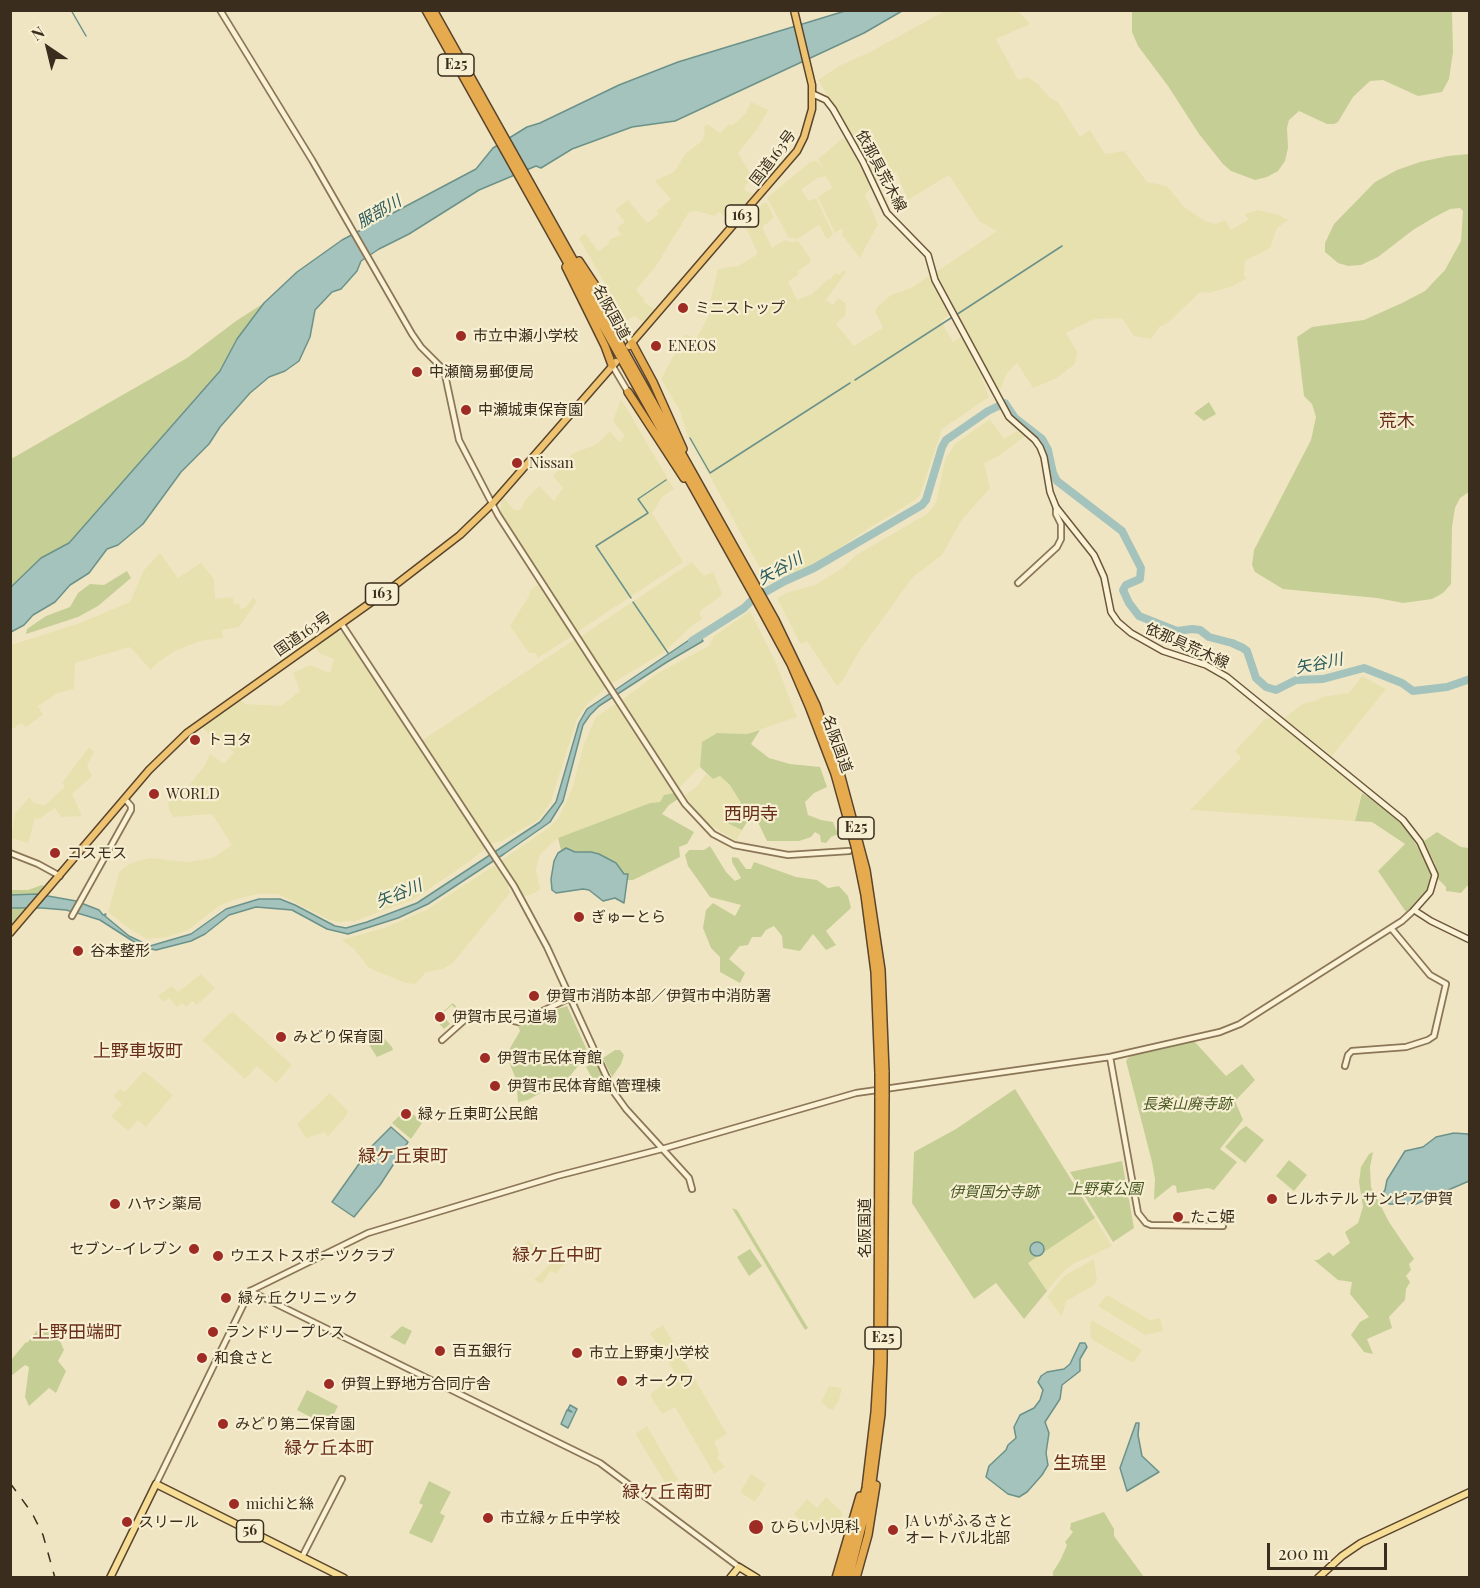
<!DOCTYPE html>
<html>
<head>
<meta charset="utf-8">
<style>
	body { margin:0 }
	#map { position:relative; width:1480px; height:1588px; overflow:hidden; background:#f0e5c2; font-family:"Playfair Display",serif }
	canvas { display:block }
	.frame { position:absolute; inset:0; border:12px solid #3a2d1d; pointer-events:none }
	.north { position:absolute; left:18px; top:18px; width:60px; height:60px; -webkit-text-stroke:4px #f7efd2; paint-order:stroke; rotate:325deg; font-size:16px; font-weight:700; line-height:24px; text-align:center; color:#3a2d1d }
	.north::after { content:''; display:block; margin:auto; width:21px; height:27px; background:#3a2d1d; clip-path:polygon(50% 0,100% 100%,50% 72%,0 100%) }
	.scale { position:absolute; left:1267px; top:1543px; width:120px; height:27px; box-sizing:border-box; border:3px solid #3a2d1d; border-top:0; padding-left:8px; font-size:18px; line-height:21px; white-space:nowrap; color:#3a2d1d; -webkit-text-stroke:4px #f7efd2; paint-order:stroke }
</style>
</head>
<body>
<div id="map">
<canvas width="1480" height="1588"></canvas>
<div class="frame"></div>
<div class="north">N</div>
<div class="scale">200 m</div>
</div>
<script>
const g = document.querySelector('canvas').getContext('2d');
g.lineJoin = 'round';
function paint(path, color) { g.fillStyle = color; g.fill(path, 'evenodd'); }
const toPath = rows => new Path2D(rows.map(r => 'M' + r).join(''));
function strokePath(path, color, width, dash) { g.strokeStyle = color; g.lineWidth = width; g.lineCap = dash ? 'butt' : 'round'; g.setLineDash(dash || []); g.stroke(path); }
function write(font, color, halo, rows, align = 'center') {
  g.font = font + ' "Playfair Display","Noto Sans JP",serif'; g.lineWidth = 4.5; g.setLineDash([]); g.textBaseline = 'middle'; g.strokeStyle = halo; g.fillStyle = color; for (const [text, x, y, turn = 0] of rows) {
    g.save(); g.translate(x, y); g.rotate((+turn || 0) * Math.PI / 180); g.textAlign = isNaN(turn) ? turn : align; if (halo) g.strokeText(text, 0, 0); g.fillText(text, 0, 0); g.restore();
  }
}
const farmland = toPath([
	[945,11,1018,11,1030,24,996,39,1018,80,1028,77,1039,85,1050,98,1058,102,1080,137,1090,130,1105,154,1124,151,1147,182,1167,186,1184,207,1205,221,1216,224,1225,220,1231,230,1248,220,1245,214,1258,210,1279,215,1288,220,1277,228,1270,248,1245,261,1244,275,1247,278,1233,286,1209,293,1200,292,1169,322,1159,327,1151,339,1134,336,1122,318,1095,319,1066,333,1077,351,1075,364,1057,378,1033,388,1017,363,1007,373,1001,388,996,388,936,272,997,231,979,221,949,175,908,200,896,171,890,177,875,182,854,139,818,80,839,66,870,52],
	[751,102,768,110,758,128,738,153,753,178,746,185,744,190,753,194,731,221,719,212,715,216,697,211,689,212,656,266,636,290,645,300,644,302,656,310,644,323,634,316,626,321,579,238,585,233,598,251,608,245,610,239,621,235,617,228,625,222,615,210,628,200,647,223,659,214,657,211,671,199,655,181,675,171,685,154,702,141,705,133,703,128,707,124,720,133,729,124,732,126,745,114],
	[842,139,846,139,871,188,865,195,878,224,860,258,842,235,843,228,835,233,818,197,832,188,826,176,817,178,801,190,809,201,816,198,833,234,827,240,819,225,797,239,789,238,767,198,810,162,817,161,824,169,818,159],
	[763,203,767,203,774,218,762,227,772,248,785,240,791,242,798,241,811,259,810,263,798,271,799,274,788,282,797,300,812,294,828,279,830,280,835,273,839,275,844,270,847,271,826,300,833,305,838,298,846,304,845,316,836,324,854,346,883,328,875,311,877,307,891,295,911,288,929,276,950,314,941,321,953,342,961,337,980,373,989,397,942,429,920,495,915,500,871,527,818,562,768,583,688,436,680,411,661,379,685,334,696,339,708,317,712,293,718,269,738,266,758,254,746,227],
	[621,399,674,489,663,496,652,513,683,562,577,632,500,513,502,500,504,498,514,510,520,510,526,499,539,486,554,501,563,488,553,476,572,454,597,444,610,431,619,442,625,436,613,421],
	[990,419,1004,439,1017,431,1025,436,999,456,984,463,990,488,961,521,942,555,913,577,859,651,843,680,837,686,807,641,802,644,799,641,777,598,789,592,815,585,841,569,856,555,927,514,936,503,945,460,955,444],
	[160,553,178,578,201,563,214,579,215,599,233,597,234,604,240,604,240,609,245,608,253,598,257,601,239,627,222,630,223,638,200,641,175,651,157,663,151,670,130,647,75,663,74,689,58,693,38,706,43,715,26,727,21,723,11,730,11,645,80,623,130,602,144,570],
	[692,562,704,576,713,572,722,593,721,596,700,611,700,615,702,619,693,625,664,652,611,684,580,637],
	[538,585,572,636,538,658,535,653,529,653,510,626,529,596,530,590],
	[750,611,775,661,797,717,747,734,717,733,702,742,700,767,679,788,622,700,658,673,709,646,714,636],
	[335,631,343,633,486,848,470,861,414,899,355,921,340,922,330,920,278,894,258,894,236,899,219,906,188,930,167,937,147,939,130,929,108,912,119,873,124,867,137,861,151,858,186,862,208,859,214,857,232,845,212,814,173,817,169,810,168,801,180,796,187,791,190,784,205,765,210,754,224,764,234,752,217,738,212,737,201,726,239,698,245,704,281,706,300,691,293,673,310,665,330,673,334,659,319,653,315,646],
	[574,640,606,688,587,704,577,719,551,801,545,811,538,820,502,841,489,844,421,741],
	[1362,676,1386,689,1332,756,1284,718,1304,703,1316,701,1322,697,1349,693],
	[615,704,673,793,664,795,660,802,650,803,558,838,540,854,536,870,540,890,530,895,523,896,502,860,550,827,559,817,572,789,584,744,596,717],
	[1274,718,1360,789,1361,792,1355,821,1190,810,1241,758,1235,751,1265,719],
	[89,747,94,752,87,766,92,776,72,794,82,816,61,817,55,808,39,819,35,818,28,843,11,838,15,814,29,797,34,803,45,805,65,787,62,783],
	[706,774,713,779,720,776,731,785,741,804,729,824,742,830,736,841,706,822,685,796,698,785],
	[495,865,508,885,510,893,452,964,442,969,426,972,416,984,406,983,369,968,353,948,342,940,387,927,428,909],
	[201,974,215,988,197,1005,192,1001,186,1007,182,1003,177,1007,169,998,164,1002,158,996,172,986,178,992],
	[233,1012,292,1065,276,1083,257,1066,245,1079,202,1040,230,1013],
	[144,1071,173,1095,146,1127,138,1120,128,1131,111,1116,122,1104,113,1096,120,1089,125,1092],
	[330,1093,348,1111,346,1116,328,1137,325,1132,306,1138,297,1124],
	[1095,1218,1112,1246,1073,1264,1061,1274,1047,1291,1028,1263],
	[528,1240,541,1251,535,1257,519,1250],
	[552,1258,564,1264,556,1274,550,1271,542,1284,534,1280,549,1265],
	[1094,1259,1097,1281,1093,1286,1066,1301,1062,1317,1047,1297,1064,1276],
	[1107,1295,1150,1320,1160,1318,1163,1331,1145,1335,1098,1306],
	[1092,1320,1142,1350,1133,1363,1091,1339,1090,1324],
	[663,1325,727,1434,714,1442,718,1450,719,1456,717,1458,725,1467,714,1474,675,1407,662,1414,651,1397,651,1393,661,1387,661,1381,675,1373,650,1333],
	[829,1386,842,1388,839,1400,833,1410,829,1409,821,1402],
	[647,1426,678,1480,667,1486,636,1435,636,1433],
	[751,1474,766,1484,755,1502,740,1492],
	[826,1497,843,1513,834,1537,819,1521,808,1527,794,1514,807,1499,817,1508]
]);
const green = toPath([
	[1132,11,1452,11,1453,52,1449,79,1442,92,1418,96,1383,80,1370,81,1353,97,1338,122,1334,124,1327,124,1299,111,1289,120,1287,128,1288,148,1285,161,1278,171,1267,177,1255,180,1231,171,1223,164,1199,134,1168,86,1138,46,1132,32],
	[1469,154,1470,491,1460,498,1455,508,1452,527,1451,584,1443,593,1432,599,1403,603,1377,598,1283,589,1255,572,1252,565,1254,550,1311,440,1316,417,1312,404,1304,396,1297,337,1312,327,1364,320,1402,303,1425,291,1445,270,1461,241,1463,211,1460,208,1450,209,1433,218,1413,230,1378,257,1361,265,1348,266,1338,263,1325,252,1325,243,1334,224,1375,182,1397,170,1420,162,1448,156],
	[264,303,237,339,220,371,119,487,69,543,41,558,11,587,11,459,187,358,236,321],
	[1209,402,1216,414,1204,421,1194,413],
	[127,571,131,578,98,606,78,617,26,634,27,629,46,616,70,607,78,593,90,584,104,585],
	[760,730,751,744,769,758,790,764,820,767,827,787,814,793,805,802,808,815,821,820,833,822,838,834,831,837,826,843,821,842,820,835,815,832,811,837,799,841,767,841,756,818,749,819,742,830,729,824,725,819,741,803,730,785,720,776,713,779,700,767,702,742,717,733,747,734],
	[673,793,678,799,669,805,662,814,694,832,687,844,679,847,680,857,633,880,627,880,628,874,624,874,620,868,591,852,575,852,566,848,561,850,558,838,650,803,660,802,664,795],
	[1362,793,1387,809,1405,826,1427,863,1431,873,1426,892,1406,912,1378,871,1405,844,1372,822,1355,821],
	[1437,832,1461,847,1469,848,1469,884,1461,893,1446,891,1446,887,1438,879,1435,864,1424,841],
	[710,846,726,872,735,881,741,878,732,862,732,857,738,858,746,869,751,869,754,862,796,877,817,880,828,888,839,886,848,896,851,908,826,931,836,945,826,950,813,934,800,951,783,948,782,936,774,926,766,930,761,937,752,937,748,945,740,946,729,959,745,973,740,983,720,972,720,957,711,948,703,928,706,910,713,903,735,916,741,905,710,897,688,866,685,855,689,850,704,850],
	[42,885,46,887,11,928,11,890,28,890],
	[453,1003,462,1013,460,1014,452,1005,442,1014,450,1024,444,1029,435,1019],
	[567,1006,590,1057,582,1061,570,1076,528,1100,518,1102,516,1079,506,1055,520,1031,518,1026,524,1025,555,1010],
	[380,1034,392,1047,393,1050,377,1057,369,1045],
	[1194,1041,1226,1076,1242,1064,1255,1080,1235,1101,1243,1120,1220,1149,1237,1162,1214,1190,1208,1188,1177,1193,1176,1186,1173,1185,1154,1200,1155,1179,1152,1162,1126,1061,1128,1058,1135,1054],
	[615,1050,620,1050,624,1055,621,1064,612,1077,603,1058],
	[592,1062,596,1063,606,1084,602,1088,595,1082,587,1087,586,1083,592,1078,586,1067],
	[1015,1089,1095,1218,1028,1263,1047,1291,1024,1319,996,1283,974,1299,912,1203,914,1152,956,1129],
	[412,1113,422,1123,411,1139,392,1123,400,1115,405,1120],
	[1246,1126,1264,1140,1245,1163,1225,1147,1239,1131],
	[1373,1152,1370,1167,1371,1187,1389,1222,1414,1259,1409,1264,1411,1270,1406,1276,1410,1282,1406,1289,1405,1300,1389,1317,1392,1328,1367,1339,1373,1354,1364,1352,1351,1335,1360,1322,1369,1317,1350,1294,1352,1282,1338,1280,1314,1260,1318,1260,1329,1252,1333,1256,1350,1243,1345,1232,1358,1223,1363,1207,1359,1182,1361,1167,1369,1154],
	[1289,1160,1307,1175,1294,1191,1276,1176],
	[1122,1161,1134,1228,1113,1242,1070,1172],
	[732,1208,737,1210,808,1328,805,1330],
	[750,1249,762,1266,749,1276,737,1257],
	[41,1326,55,1329,63,1335,60,1341,64,1350,58,1361,66,1371,56,1393,49,1388,29,1406,25,1397,29,1367,25,1365,11,1376,11,1360,26,1342,27,1343],
	[402,1326,412,1331,405,1345,390,1337],
	[307,1390,338,1406,328,1426,297,1410],
	[429,1481,451,1492,440,1513,445,1516,432,1543,409,1533,423,1505,419,1503],
	[1104,1512,1114,1529,1114,1536,1144,1577,1053,1577,1053,1572,1061,1559,1067,1545,1065,1542,1073,1532,1070,1529,1071,1523]
]);
const water = toPath([
	[845,11,902,11,864,33,675,121,632,127,572,149,541,168,536,166,479,190,409,234,379,249,361,261,357,271,341,289,332,292,315,310,310,337,299,361,285,371,269,377,250,393,220,427,209,444,181,472,143,524,118,545,107,549,89,573,70,585,55,602,33,615,24,625,11,632,11,587,41,558,69,543,220,371,237,339,264,303,297,272,342,240,476,169,493,148,527,127,540,123,619,85,678,62,845,11],
	[698,634,703,641,667,662,599,706,590,715,583,725,563,801,550,822,504,854,428,904,398,918,348,934,327,929,292,910,256,907,229,915,205,934,191,941,156,950,142,947,100,920,84,915,66,910,42,908,11,908,11,895,37,894,76,901,99,910,103,915,106,914,105,916,129,936,150,946,191,934,226,909,259,899,280,899,295,905,335,926,346,928,367,922,417,903,540,822,556,802,579,723,587,709,698,634],
	[566,848,575,852,591,852,599,854,616,863,624,874,628,874,624,903,615,898,603,901,589,890,583,889,556,893,552,890,551,879,554,861,558,853,566,848],
	[391,1127,408,1142,380,1185,354,1217,332,1202,371,1147,391,1127],
	[1454,1133,1468,1134,1469,1137,1469,1181,1416,1204,1389,1204,1381,1196,1385,1190,1387,1180,1405,1151,1423,1147,1436,1137,1454,1133],
	'1030 1249a7 7 0 1 1 14 0a7 7 0 1 1-14 0Z',
	[1080,1343,1085,1343,1087,1347,1080,1359,1080,1371,1062,1385,1060,1399,1045,1422,1049,1433,1046,1453,1048,1465,1042,1475,1027,1492,1019,1497,1008,1494,986,1477,989,1466,1006,1450,1008,1445,1016,1438,1014,1427,1020,1415,1034,1408,1040,1400,1043,1390,1038,1382,1041,1376,1047,1372,1064,1369,1070,1364,1080,1343],
	[570,1405,577,1409,568,1428,561,1424,567,1410,572,1412,568,1409,570,1405],
	[1136,1423,1139,1423,1138,1435,1142,1456,1159,1472,1127,1491,1120,1468,1136,1423]
]);
const stream = toPath([
	[71,10,86,36],
	[956,315,1062,246],
	[855,380,951,318],
	[690,438,710,473,850,383],
	[631,598,596,546,648,513,638,499,666,480],
	[633,602,668,653]
]);
const river = toPath([
	[692,641,744,608,753,599,785,581,814,568,922,505,926,500,942,447,946,440,988,411,1005,403,1015,418,1042,439,1048,450,1053,473,1057,481,1122,531,1141,568,1140,579,1126,585,1123,590,1129,603,1139,616,1177,631,1192,629,1200,630,1209,637,1232,643,1243,648,1247,651,1256,678,1266,687,1276,690,1296,680,1323,679,1364,668,1402,683,1413,691,1447,687,1470,679]
]);
const tertiary = toPath([
	[220,10,312,160,412,334,421,347,444,370,459,440,498,515,685,804,713,834,734,845,788,855,849,851],
	[620,323,632,343],
	[612,365,628,392],
	[1018,583,1057,547,1061,539,1061,524,1056,514,1056,507],
	[341,623,514,886,547,947,613,1091,626,1109,689,1178,692,1189],
	[10,853,38,864,60,876],
	[72,916,131,810,131,806,125,799],
	[442,1040,469,1016,475,1013,519,1022,570,998],
	[1110,1057,1138,1213,1146,1223,1151,1225,1223,1226],
	[1345,1066,1348,1055,1352,1051,1406,1047,1428,1040,1434,1036,1446,984,1430,975,1391,928],
	[250,1291,600,1463,739,1567],
	[156,1484,250,1291,368,1233,557,1176,662,1149,856,1093,1110,1057,1220,1032,1240,1024,1402,921,1414,910],
	[302,1557,342,1479]
]);
const secondary = toPath([
	[813,94,826,100,833,109,863,162,887,213,928,255,935,280,1009,417,1035,440,1040,447,1044,457,1050,492,1056,507,1094,555,1104,577,1111,612,1118,622,1131,633,1163,651,1206,665,1227,677,1403,820,1420,842,1435,875,1430,892,1414,910,1431,921,1470,940]
]);
const primary = toPath([
	[110,1578,156,1484,344,1578],
	[730,1578,739,1567,757,1578],
	[1318,1578,1342,1556,1361,1543,1470,1492]
]);
const trunk = toPath([
	[629,346,759,195,797,151,804,137,812,109,812,85,794,10],
	[10,933,149,770,187,733,394,586,460,535,492,504,616,362]
]);
const motorway = toPath([
	[426,10,753,594,791,664,809,706,835,774,855,846,865,895,875,972,879,1073],
	[433,10,775,620,816,705,840,773,866,870,881,970,885,1072],
	[579,261,620,323],
	[566,267,605,346,612,365],
	[632,343,653,382,683,449],
	[628,392,684,478],
	[836,1578,860,1496],
	[843,1578,866,1488,875,1412,878,1362,879,1096],
	[849,1578,871,1490,881,1414,883,1362,885,1095],
	[856,1578,868,1535,876,1485]
]);
const rail = toPath([
	[10,1483,32,1513,43,1535,55,1578]
]);
const motorwayBridge = toPath([
	[885,1072,885,1095],
	[879,1096,879,1073]
]);
const markers = [
	[683,308,6,"#9e2b24"],
	[461,336,6,"#9e2b24"],
	[656,346,6,"#9e2b24"],
	[417,372,6,"#9e2b24"],
	[466,410,6,"#9e2b24"],
	[517,463,6,"#9e2b24"],
	[195,740,6,"#9e2b24"],
	[154,794,6,"#9e2b24"],
	[55,853,6,"#9e2b24"],
	[579,917,6,"#9e2b24"],
	[78,951,6,"#9e2b24"],
	[534,996,6,"#9e2b24"],
	[440,1017,6,"#9e2b24"],
	[281,1037,6,"#9e2b24"],
	[485,1058,6,"#9e2b24"],
	[495,1086,6,"#9e2b24"],
	[406,1114,6,"#9e2b24"],
	[1272,1199,6,"#9e2b24"],
	[115,1204,6,"#9e2b24"],
	[1178,1217,6,"#9e2b24"],
	[194,1249,6,"#9e2b24"],
	[218,1256,6,"#9e2b24"],
	[226,1298,6,"#9e2b24"],
	[213,1332,6,"#9e2b24"],
	[440,1351,6,"#9e2b24"],
	[577,1353,6,"#9e2b24"],
	[202,1358,6,"#9e2b24"],
	[622,1381,6,"#9e2b24"],
	[329,1384,6,"#9e2b24"],
	[223,1424,6,"#9e2b24"],
	[234,1504,6,"#9e2b24"],
	[488,1518,6,"#9e2b24"],
	[127,1522,6,"#9e2b24"],
	[756,1527,8,"#9e2b24"],
	[893,1530,6,"#9e2b24"]
];
const shields = [
	[456,65,36],
	[742,216,33],
	[382,594,33],
	[856,828,36],
	[883,1338,36],
	[250,1531,27]
];
const shieldNames = [
	["E25",456,65],
	["163",742,216],
	["163",382,594],
	["E25",856,828],
	["E25",883,1338],
	["56",250,1531]
];
const streetNames = [
	["国道163号",773,158,-53],
	["依那具荒木線",881,171,62],
	["名阪国道",611,312,61],
	["国道163号",303,634,-35],
	["依那具荒木線",1187,646,24],
	["名阪国道",837,744,70],
	["名阪国道",865,1228,-90]
];
const poiNames = [
	["ミニストップ",695,308],
	["市立中瀬小学校",473,336],
	["ENEOS",668,346],
	["中瀬簡易郵便局",429,372],
	["中瀬城東保育園",478,410],
	["Nissan",529,463],
	["トヨタ",207,740],
	["WORLD",166,794],
	["コスモス",67,853],
	["ぎゅーとら",591,917],
	["谷本整形",90,951],
	["伊賀市消防本部／伊賀市中消防署",546,996],
	["伊賀市民弓道場",452,1017],
	["みどり保育園",293,1037],
	["伊賀市民体育館",497,1058],
	["伊賀市民体育館 管理棟",507,1086],
	["緑ヶ丘東町公民館",418,1114],
	["ヒルホテル サンピア伊賀",1284,1199],
	["ハヤシ薬局",127,1204],
	["たこ姫",1190,1217],
	["セブン-イレブン",182,1249,"right"],
	["ウエストスポーツクラブ",230,1256],
	["緑ヶ丘クリニック",238,1298],
	["ランドリープレス",225,1332],
	["百五銀行",452,1351],
	["市立上野東小学校",589,1353],
	["和食さと",214,1358],
	["オークワ",634,1381],
	["伊賀上野地方合同庁舎",341,1384],
	["みどり第二保育園",235,1424],
	["michiと絲",246,1504],
	["市立緑ヶ丘中学校",500,1518],
	["JA いがふるさと",905,1521],
	["オートパル北部",905,1538],
	["スリール",139,1522],
	["ひらい小児科",770,1527]
];
const parkNames = [
	["長楽山廃寺跡",1187,1104],
	["上野東公園",1105,1189],
	["伊賀国分寺跡",994,1192]
];
const waterNames = [
	["服部川",379,212,-30],
	["矢谷川",780,569,-29],
	["矢谷川",1319,664,-11],
	["矢谷川",399,894,-22]
];
const quarterNames = [
	["荒木",1397,421],
	["西明寺",751,814],
	["上野車坂町",138,1051],
	["緑ケ丘東町",403,1156],
	["緑ケ丘中町",557,1255],
	["上野田端町",77,1332],
	["緑ケ丘本町",329,1448],
	["生琉里",1080,1463],
	["緑ケ丘南町",667,1492]
];
paint(farmland, '#e7e1af');
paint(green, '#c5cf95');
paint(water, '#a4c3bc');
strokePath(water, '#6b928a', 1.5);
strokePath(stream, '#6b928a', 1.5);
strokePath(river, '#a4c3bc', 8);
strokePath(tertiary, '#8b7658', 8);
strokePath(secondary, '#6d573b', 8);
strokePath(primary, '#59442c', 9);
strokePath(trunk, '#59442c', 9);
strokePath(motorway, '#59442c', 10);
strokePath(tertiary, '#fbf2d6', 4.5);
strokePath(secondary, '#fbf2d6', 5);
strokePath(primary, '#f6de97', 6);
strokePath(trunk, '#eec472', 6);
strokePath(motorway, '#e5ab4e', 7);
strokePath(rail, '#3a2d1d', 1.5, [10, 10]);
strokePath(motorwayBridge, '#59442c', 10, []);
strokePath(motorwayBridge, '#e5ab4e', 7);
for (const [x, y, r, color] of markers) { const dot = new Path2D(); dot.arc(x, y, r, 0, 2 * Math.PI); g.fillStyle = color; g.fill(dot); strokePath(dot, '#f7efd2', 2); }
for (const [x, y, w] of shields) { const box = new Path2D(); box.roundRect(x - w / 2, y - 11, w, 22, 4.5); g.fillStyle = '#f7efd2'; g.fill(box); strokePath(box, '#3a2d1d', 1.5); }
write('bold 14px', '#3a2d1d', null, shieldNames);
write('15px', '#3a2d1d', '#f7efd2', streetNames);
write('15px', '#3a2d1d', '#f7efd2', poiNames, 'left');
write('italic 15px', '#475822', '#f7efd2', parkNames);
write('italic 16px', '#2b5b5b', '#f7efd2', waterNames);
write('18px', '#692f1a', '#f7efd2', quarterNames);
</script>
</body>
</html>
